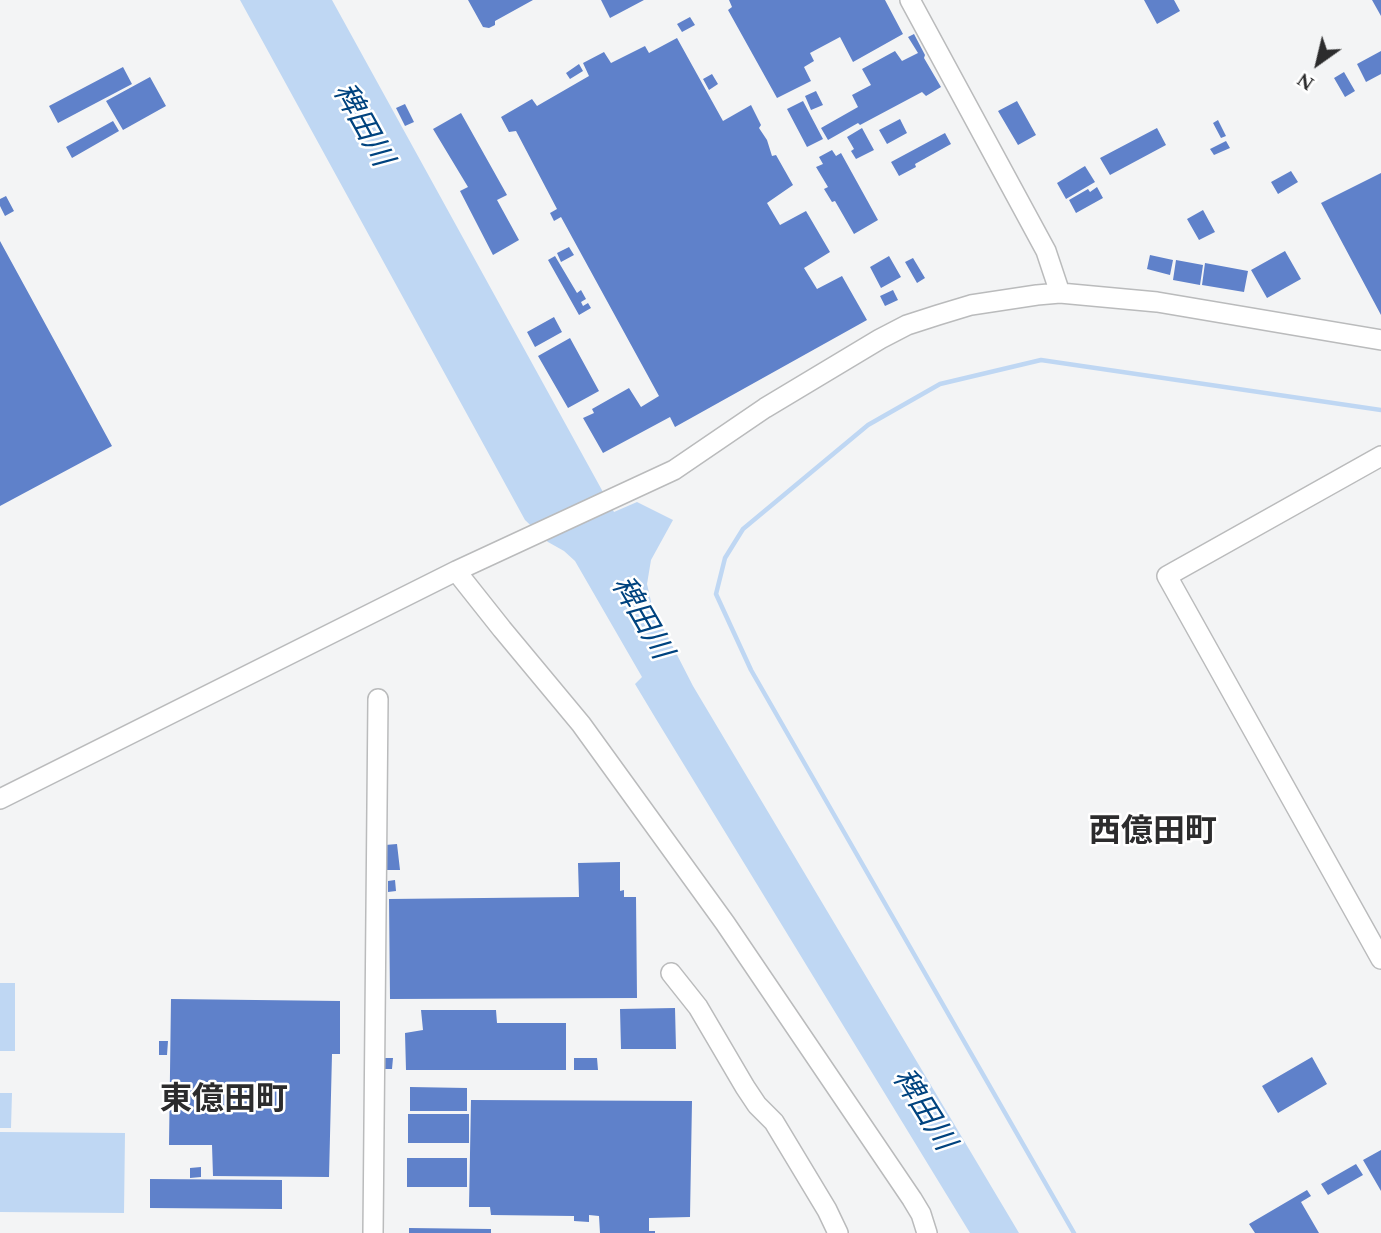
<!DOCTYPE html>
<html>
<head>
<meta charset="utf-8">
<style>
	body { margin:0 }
	#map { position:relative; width:1381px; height:1233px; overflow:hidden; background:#f3f4f5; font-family:Spectral,serif }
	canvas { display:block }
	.north { position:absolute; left:1283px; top:28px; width:70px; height:70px; -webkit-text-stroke:5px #fff; paint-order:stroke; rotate:214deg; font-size:19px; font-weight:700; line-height:28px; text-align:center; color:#2c2c2d }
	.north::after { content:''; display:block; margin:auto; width:24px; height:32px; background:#2c2c2d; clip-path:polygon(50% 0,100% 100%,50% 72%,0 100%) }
</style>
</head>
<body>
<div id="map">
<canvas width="1381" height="1233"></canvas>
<div class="north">N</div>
</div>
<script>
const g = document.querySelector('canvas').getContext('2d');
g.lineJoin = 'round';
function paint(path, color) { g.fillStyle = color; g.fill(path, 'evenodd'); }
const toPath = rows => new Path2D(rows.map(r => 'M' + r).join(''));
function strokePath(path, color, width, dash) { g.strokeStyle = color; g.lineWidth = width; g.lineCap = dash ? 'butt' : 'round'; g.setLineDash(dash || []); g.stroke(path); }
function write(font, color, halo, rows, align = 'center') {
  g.font = font + ' Spectral,"Noto Sans JP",serif'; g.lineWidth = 5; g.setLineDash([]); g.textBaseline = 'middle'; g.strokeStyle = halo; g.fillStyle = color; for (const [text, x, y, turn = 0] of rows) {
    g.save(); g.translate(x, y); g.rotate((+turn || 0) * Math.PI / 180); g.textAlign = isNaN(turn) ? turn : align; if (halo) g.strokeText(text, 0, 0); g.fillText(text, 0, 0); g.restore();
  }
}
const water = toPath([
	[240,0,332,0,614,512,637,502,673,520,651,560,647,584,652,606,693,686,1019,1233,970,1233,656,719,635,684,642,677,575,561,564,551,548,542,525,520],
	[0,983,15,983,15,1051,0,1051],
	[0,1093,12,1093,11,1128,0,1128],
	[0,1132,125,1133,124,1213,0,1212]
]);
const stream = toPath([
	[1074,1233,751,670,716,594,725,558,743,529,868,425,940,384,1041,360,1381,410]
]);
const building = toPath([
	[468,0,533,0,495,21,495,25,489,28,483,27],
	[601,0,644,0,610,18],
	[729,0,885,0,903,34,853,62,840,37,810,53,814,61,804,67,811,81,777,98,728,10,732,7],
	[1144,0,1174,0,1180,11,1157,24],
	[1372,0,1381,0,1381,16],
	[690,17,695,25,682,32,677,24],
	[914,34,925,55,924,58,941,87,926,96,922,92,860,125,858,123,828,140,821,128,858,107,852,95,871,85,862,69,895,51,902,61,918,53,908,37],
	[677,38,723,121,751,105,761,125,759,128,767,140,772,156,776,155,793,185,767,203,780,225,806,211,830,252,804,268,817,289,842,276,867,320,675,427,670,417,603,453,583,418,594,413,592,409,629,388,641,407,659,396,561,217,554,221,550,213,557,209,516,131,509,132,501,117,532,99,537,106,589,76,583,63,604,52,611,63,645,46,649,53],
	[1381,51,1381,74,1366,82,1357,64],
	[579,64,583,71,570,79,566,73],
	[123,67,132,84,58,123,49,106],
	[1344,72,1355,91,1345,97,1334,78],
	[712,74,718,84,709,90,703,79],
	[150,77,166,106,123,130,106,101],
	[816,91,823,105,811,110,805,96],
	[803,101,823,139,807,147,787,109],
	[1017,101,1036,135,1018,145,998,111],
	[405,104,414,122,405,126,396,108],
	[461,113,507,195,497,200,519,240,493,255,460,191,468,187,433,129],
	[900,119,907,133,887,144,879,130],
	[1218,120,1226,136,1221,138,1213,123],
	[113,121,119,131,72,158,66,147],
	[862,128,874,150,856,159,851,151,854,149,847,137],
	[1157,128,1166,145,1110,175,1100,158],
	[945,133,951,144,915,164,916,167,899,176,891,162],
	[1226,141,1230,148,1214,155,1210,149],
	[832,150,836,156,841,153,878,220,854,234,835,201,832,202,824,189,828,187,816,167,823,164,819,157],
	[1085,166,1095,182,1066,199,1057,183],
	[1291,171,1298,182,1278,194,1271,182],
	[1381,173,1381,315,1321,203],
	[1097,187,1103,198,1076,213,1069,200,1088,189,1090,192],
	[6,196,14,211,5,216,0,206,0,199],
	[1203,210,1215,232,1199,240,1187,219],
	[0,241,112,446,0,506],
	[569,247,574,255,561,262,557,253],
	[1285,251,1301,279,1267,298,1251,270],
	[1150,255,1173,260,1170,275,1147,269],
	[555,256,577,293,581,290,586,299,581,302,583,306,588,303,591,308,579,315,548,260],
	[889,256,901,277,881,288,870,267],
	[913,258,925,278,917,283,905,262],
	[1176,260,1203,265,1200,285,1173,280],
	[1205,263,1248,271,1244,292,1202,285],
	[893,290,898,300,885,306,880,296],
	[554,317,562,332,535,347,527,332],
	[570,338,599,391,568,408,538,356],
	[397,844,400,870,385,870,385,845],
	[620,862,620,891,624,890,624,897,636,897,637,998,390,999,389,899,579,897,578,863],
	[395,880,396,891,388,892,388,881],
	[171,999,340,1001,340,1054,332,1054,329,1177,213,1176,212,1145,169,1145],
	[675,1008,676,1049,621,1049,620,1009],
	[421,1010,496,1010,497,1023,566,1023,566,1070,406,1070,405,1033,423,1030],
	[159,1041,168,1041,167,1055,159,1055],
	[1312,1057,1327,1084,1278,1113,1262,1086],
	[385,1058,393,1058,392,1069,385,1069],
	[574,1058,597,1058,598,1070,574,1070],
	[410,1087,467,1088,467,1111,410,1111],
	[471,1100,692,1101,690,1217,649,1218,649,1231,655,1231,655,1233,600,1233,599,1216,589,1215,589,1222,574,1221,574,1216,491,1215,490,1207,469,1207],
	[408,1114,469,1114,469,1143,408,1143],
	[1381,1150,1381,1191,1363,1160],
	[407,1158,467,1158,467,1187,407,1187],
	[1356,1164,1363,1175,1328,1195,1321,1184],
	[201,1167,201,1177,190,1178,190,1168],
	[150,1179,282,1180,282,1209,150,1208],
	[1307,1190,1311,1196,1301,1202,1319,1233,1255,1233,1249,1224],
	[409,1228,491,1229,491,1233,409,1233]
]);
const minor = toPath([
	[910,0,1046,251,1060,293],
	[1381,456,1167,576,1381,959],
	[456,571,502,629,581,724,725,923,912,1199,921,1214,927,1233],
	[0,799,456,571,674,470,765,408,880,339,907,325,938,315,971,305,1037,295,1060,293,1157,302,1381,340],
	[671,973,698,1007,745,1087,757,1105,774,1122,827,1210,838,1233],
	[373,1233,378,699]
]);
const waterNames = [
	["稗田川",360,126,61],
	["稗田川",639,619,60],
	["稗田川",921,1111,58]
];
const quarterNames = [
	["西億田町",1153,835],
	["東億田町",224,1103]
];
paint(water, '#bfd7f3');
strokePath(stream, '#bfd7f3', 4.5);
paint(building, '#5f81ca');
strokePath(minor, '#babbbc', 22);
strokePath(minor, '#fff', 19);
write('italic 30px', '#00437f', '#fff', waterNames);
write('bold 32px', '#2c2c2d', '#fff', quarterNames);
</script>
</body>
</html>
